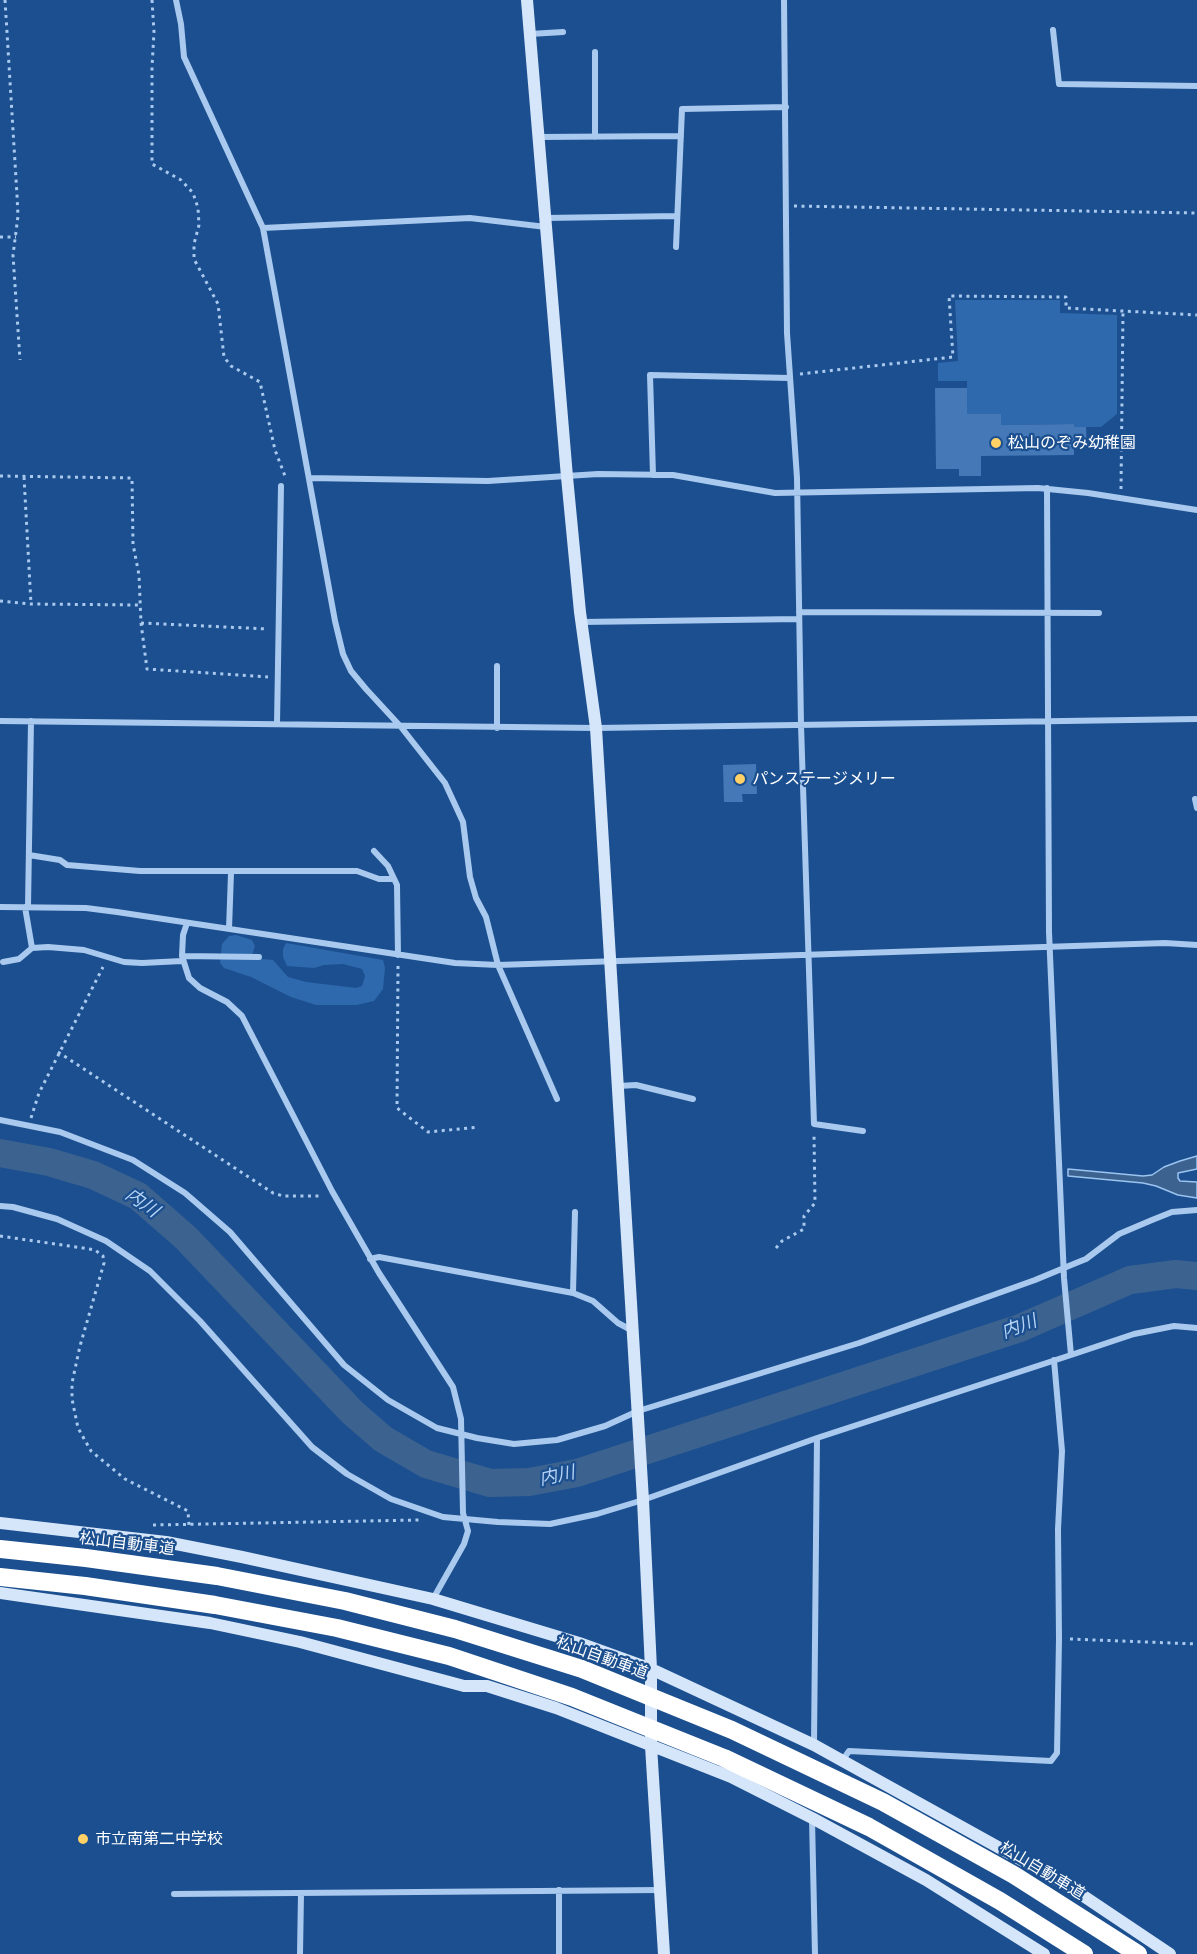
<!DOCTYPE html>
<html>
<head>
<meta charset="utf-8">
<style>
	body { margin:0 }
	canvas { display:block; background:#1b4f8f }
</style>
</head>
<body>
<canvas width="1197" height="1954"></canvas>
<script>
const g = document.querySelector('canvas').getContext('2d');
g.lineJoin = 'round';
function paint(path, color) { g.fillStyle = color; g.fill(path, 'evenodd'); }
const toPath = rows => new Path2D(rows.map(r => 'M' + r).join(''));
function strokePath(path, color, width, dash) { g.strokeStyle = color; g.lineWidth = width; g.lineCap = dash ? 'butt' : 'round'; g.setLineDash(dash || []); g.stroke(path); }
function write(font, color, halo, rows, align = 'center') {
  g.font = font + ' "Work Sans","Noto Sans JP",sans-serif'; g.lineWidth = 4.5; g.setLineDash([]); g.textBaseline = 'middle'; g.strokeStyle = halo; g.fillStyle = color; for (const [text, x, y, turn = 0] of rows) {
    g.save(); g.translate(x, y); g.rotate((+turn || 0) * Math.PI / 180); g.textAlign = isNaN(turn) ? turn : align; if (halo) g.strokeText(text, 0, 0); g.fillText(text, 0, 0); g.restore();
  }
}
const green = toPath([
	[955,300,1060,300,1060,313,1117,315,1117,414,1101,427,1074,427,1073,424,1001,425,1000,414,967,414,967,381,938,381,938,363,958,361],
	[236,935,252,940,255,946,251,958,273,960,288,977,306,982,356,988,362,986,365,976,362,969,343,964,324,965,314,968,287,966,283,957,283,949,286,943,383,960,385,968,383,989,374,1001,357,1005,316,1005,291,997,251,977,224,968,220,963,222,944,229,936]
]);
const water = toPath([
	[1197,1156,1197,1169,1178,1173,1178,1178,1180,1181,1197,1182,1197,1198,1178,1195,1156,1186,1143,1183,1068,1176,1068,1169,1143,1176,1152,1175,1164,1167,1180,1161,1197,1156]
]);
const river = toPath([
	[0,1153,49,1162,93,1175,138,1196,186,1238,352,1412,383,1439,426,1464,490,1483,529,1482,577,1473,1020,1328,1130,1280,1176,1274,1197,1276]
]);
const building = toPath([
	[935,388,967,388,967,414,1001,414,1001,425,1074,424,1074,427,1086,427,1087,445,1074,445,1074,455,981,456,981,476,959,476,959,469,936,469],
	[756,764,757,794,742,794,743,802,724,802,723,765]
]);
const path = toPath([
	[5,0,17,195,18,216,13,255,20,360],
	[152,0,154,32,152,67,152,164,181,180,193,193,198,208,199,225,194,244,194,259,218,304,224,357,231,366,260,382,275,450,285,476],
	[794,206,1197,213],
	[0,237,16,237],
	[800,374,953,357,949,296,1066,297,1066,308,1197,315],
	[0,476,132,478,133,544,139,575,141,623,147,669,268,677],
	[24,477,31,604],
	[1121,489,1123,311],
	[0,601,31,604,140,605],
	[141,623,268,629],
	[398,966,397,1108,428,1132,479,1127],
	[58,1052,273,1193,283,1196,323,1196],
	[31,1118,39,1093,103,967],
	[0,1236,83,1248,95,1250,103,1256,104,1263,80,1346,72,1383,72,1399,78,1428,91,1451,125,1479,188,1511,189,1525],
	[776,1248,782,1241,804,1229,804,1216,815,1203,814,1134],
	[153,1525,419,1520],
	[1070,1639,1197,1644]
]);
const street = toPath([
	[176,0,181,24,184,57,263,228,335,621,343,654,351,671,366,689,401,727,445,783,463,822,470,877,476,898,486,917,498,965,557,1099],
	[784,0,787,333,797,478,801,725,814,1124,863,1131],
	[1053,30,1059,84,1197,86],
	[530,34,563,32],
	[595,52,595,137],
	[539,137,681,136],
	[545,218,677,216],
	[263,228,470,218,546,227],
	[676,247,682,109,786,107],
	[653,475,650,375,790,378],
	[309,478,488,481,598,474,673,475,775,493,1038,488,1088,493,1197,510],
	[799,612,1099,613],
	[581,622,799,619],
	[497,666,497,728],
	[0,721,596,728,1197,719],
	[277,724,281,486],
	[1195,799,1197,808],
	[374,851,388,866,397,885,398,955],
	[29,855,60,860,67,865,140,871,357,871,379,879,393,879],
	[0,907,86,908,117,912,455,963,498,965,1165,943,1197,945],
	[25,907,32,948],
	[28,907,31,721],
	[187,923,183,935,182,956,189,978,200,988,227,1002,242,1016,332,1191,379,1273,453,1387,461,1419,463,1513,468,1531,464,1544,433,1599],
	[229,929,231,873],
	[182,956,259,957],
	[3,962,19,959,32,948,48,947,84,950,124,962,142,963,182,961],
	[618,1086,636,1085,693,1099],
	[0,1120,60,1132,133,1160,185,1193,230,1232,344,1365,388,1400,437,1428,477,1438,514,1444,557,1440,605,1426,638,1411,859,1343,1035,1280,1076,1263,1086,1259,1119,1234,1152,1220,1172,1212,1197,1210],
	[0,1206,13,1207,57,1219,106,1241,150,1271,200,1321,312,1447,347,1474,391,1499,443,1517,498,1522,550,1524,597,1514,643,1500,817,1438],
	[370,1259,379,1257,573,1293,593,1301,618,1323,633,1331],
	[573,1293,575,1212],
	[1071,1355,1134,1334,1174,1326,1197,1328],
	[814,1744,817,1438,1071,1355,1064,1278,1049,932,1047,488],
	[842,1761,849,1751,1051,1761,1057,1753,1059,1639,1058,1529,1062,1451,1054,1360],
	[812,1819,815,1954],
	[174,1894,660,1890],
	[300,1954,301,1894],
	[559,1954,559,1890]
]);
const secondary = toPath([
	[527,0,567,477,580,612,596,728,643,1500,651,1669,651,1746,664,1954],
	[0,1523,166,1542,242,1557,433,1599,579,1643,651,1669,814,1745,1070,1887,1170,1954],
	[0,1593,210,1623,300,1642,464,1686,487,1686,556,1708,731,1777,812,1818,926,1880,1044,1954]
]);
const highwayBridge = toPath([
	[0,1549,86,1558,217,1576,345,1601,455,1629,582,1669,732,1730,883,1802,1014,1875,1138,1954],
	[0,1577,85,1586,215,1605,337,1628,449,1656,572,1697,724,1758,869,1827,1000,1901,1084,1954]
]);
const markers = [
	[996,443,6,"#ffd166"],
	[740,779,6,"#ffd166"],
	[83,1839,6,"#ffd166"]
];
const poiNames = [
	["松山のぞみ幼稚園",1008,443],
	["パンステージメリー",752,779],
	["市立南第二中学校",95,1839]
];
const streetNames = [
	["松山自動車道",127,1544,7],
	["松山自動車道",602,1658,20],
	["松山自動車道",1042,1871,31]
];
const waterNames = [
	["内川",142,1203,35],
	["内川",1019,1327,-21],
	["内川",557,1476,-12]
];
paint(green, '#2e69ad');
paint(water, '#3c6290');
strokePath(water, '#9cc4f0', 1.5);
strokePath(river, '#3c6290', 28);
paint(building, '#4478b7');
strokePath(path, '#a9c9ee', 3, [3, 4.5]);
strokePath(street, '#a9c9ee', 6);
strokePath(secondary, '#d6e6fa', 12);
strokePath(highwayBridge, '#fff', 18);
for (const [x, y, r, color] of markers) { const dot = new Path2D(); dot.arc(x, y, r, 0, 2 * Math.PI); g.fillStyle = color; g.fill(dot); strokePath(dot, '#1b4f8f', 2); }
write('16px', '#fff', '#1b4f8f', poiNames, 'left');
write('16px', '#fff', '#1b4f8f', streetNames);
write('italic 18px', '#b5d3f5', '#1b4f8f', waterNames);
</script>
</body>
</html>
